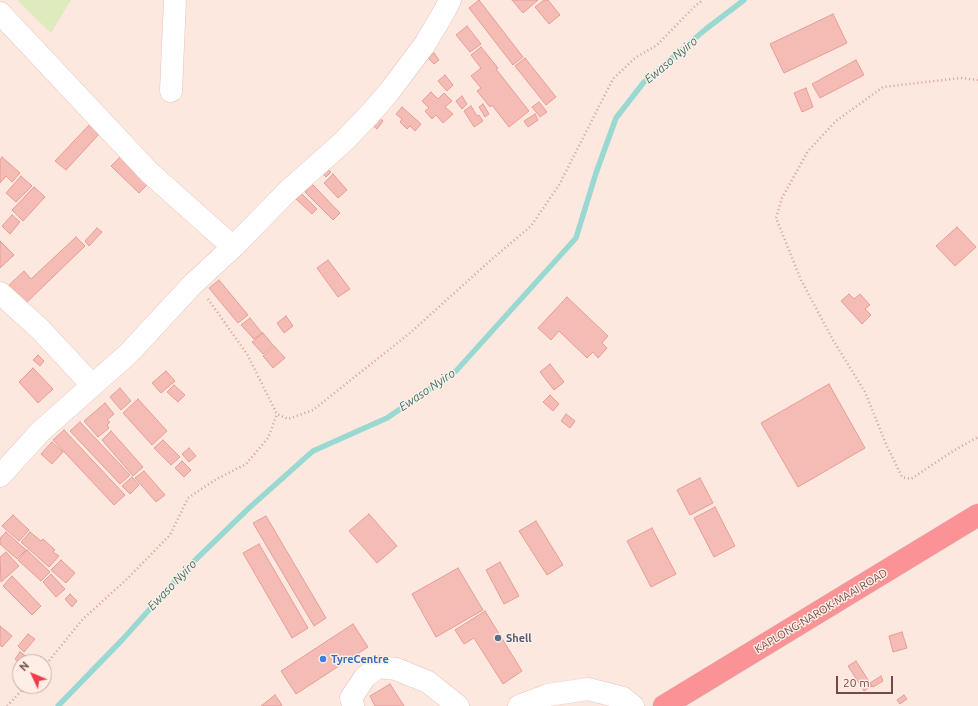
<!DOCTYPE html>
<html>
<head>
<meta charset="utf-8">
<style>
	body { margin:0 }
	#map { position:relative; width:978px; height:706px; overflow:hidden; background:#fde8df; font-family:Ubuntu,sans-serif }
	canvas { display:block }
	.north { position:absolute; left:12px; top:654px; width:40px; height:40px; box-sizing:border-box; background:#ffeee6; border:1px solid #c7aca6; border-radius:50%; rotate:314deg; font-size:11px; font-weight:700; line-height:16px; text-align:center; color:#744946 }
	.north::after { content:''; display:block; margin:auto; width:14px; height:18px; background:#ee3d48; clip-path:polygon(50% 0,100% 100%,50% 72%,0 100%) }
	.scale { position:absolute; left:836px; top:676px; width:57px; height:18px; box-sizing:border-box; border:2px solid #744946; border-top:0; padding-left:5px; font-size:12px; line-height:14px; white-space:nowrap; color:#744946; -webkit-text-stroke:3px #ffeee6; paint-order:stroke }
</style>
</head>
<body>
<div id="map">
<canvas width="978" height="706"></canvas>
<div class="north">N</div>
<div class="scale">20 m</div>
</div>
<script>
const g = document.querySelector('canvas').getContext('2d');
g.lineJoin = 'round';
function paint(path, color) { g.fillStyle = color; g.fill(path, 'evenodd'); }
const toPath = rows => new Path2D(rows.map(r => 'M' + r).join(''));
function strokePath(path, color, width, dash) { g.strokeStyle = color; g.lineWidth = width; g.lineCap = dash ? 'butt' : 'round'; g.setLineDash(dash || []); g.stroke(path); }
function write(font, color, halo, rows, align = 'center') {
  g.font = font + ' Ubuntu,sans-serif'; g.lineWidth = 3; g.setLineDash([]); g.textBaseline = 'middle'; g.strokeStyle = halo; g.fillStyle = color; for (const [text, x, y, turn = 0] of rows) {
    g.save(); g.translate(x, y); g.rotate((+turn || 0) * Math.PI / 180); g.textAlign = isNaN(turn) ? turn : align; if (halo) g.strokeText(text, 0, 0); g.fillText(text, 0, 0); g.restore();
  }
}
const green = toPath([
	[17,0,71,0,51,33]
]);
const stream = toPath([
	[58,706,122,640,185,570,249,508,313,451,387,418,456,371,576,238,596,173,616,118,644,82,706,29,744,0]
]);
const building = toPath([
	[479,0,523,57,513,65,469,8,479,0],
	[512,0,538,0,523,13,512,0],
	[544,0,548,0,560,15,549,24,535,7,544,0],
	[833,14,847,43,784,73,770,44,833,14],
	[467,26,481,44,470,52,456,35,467,26],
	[481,47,498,68,496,69,529,111,509,127,492,105,490,107,477,91,481,88,471,76,481,68,471,55,481,47],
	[434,53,439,60,434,64,428,58,434,53],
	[525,58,556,97,546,105,515,66,525,58],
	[856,60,864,75,820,98,812,84,856,60],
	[445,75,453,85,447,91,438,81,445,75],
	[806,88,813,107,802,112,794,93,806,88],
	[431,92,438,99,444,93,452,101,445,107,453,114,443,123,436,115,432,119,425,111,429,108,422,101,431,92],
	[462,96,467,104,462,109,456,101,462,96],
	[539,102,547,112,540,117,532,107,539,102],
	[483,104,489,114,485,117,479,107,483,104],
	[471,106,477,116,479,115,483,121,474,127,464,111,471,106],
	[402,107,421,124,415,131,410,126,407,129,400,122,402,119,396,114,402,107],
	[535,114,538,120,528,127,524,121,535,114],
	[377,116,383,121,377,129,371,124,377,116],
	[91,123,101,132,66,170,55,161,91,123],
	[2,157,20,173,12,182,6,176,0,183,0,160,2,157],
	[120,157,148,184,139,193,111,166,120,157],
	[327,169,331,172,326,177,323,174,327,169],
	[333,174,347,190,338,198,324,183,333,174],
	[21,176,32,186,16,202,6,193,21,176],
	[313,185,340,213,333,220,305,192,313,185],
	[34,187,45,197,23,221,12,210,34,187],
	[301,193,317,209,312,214,296,199,301,193],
	[12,215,20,222,10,234,2,226,12,215],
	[957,227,976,247,955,266,936,246,957,227],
	[97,228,102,232,89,246,85,241,97,228],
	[76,237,85,246,23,306,6,288,24,271,31,279,76,237],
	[0,241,14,255,0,268,0,241],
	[328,260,350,289,338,297,317,268,328,260],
	[219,280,248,315,238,323,209,288,219,280],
	[849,294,854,299,860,294,870,305,865,309,871,315,862,324,841,301,849,294],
	[567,297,608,336,602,343,607,348,598,358,593,352,587,358,559,331,551,340,538,328,567,297],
	[286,316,293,326,284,333,277,323,286,316],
	[250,318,262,333,254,339,241,325,250,318],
	[263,333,273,345,263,354,252,342,263,333],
	[274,346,285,358,273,368,263,356,274,346],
	[38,355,44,361,40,366,33,360,38,355],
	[550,364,564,382,554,390,540,372,550,364],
	[33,368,53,389,38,403,19,382,33,368],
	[166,371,175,381,161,393,152,383,166,371],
	[829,384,865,448,798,487,761,423,829,384],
	[174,385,185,395,178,402,167,392,174,385],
	[120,388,131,401,121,410,110,397,120,388],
	[550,395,559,404,553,411,543,402,550,395],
	[138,399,167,431,152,445,123,413,138,399],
	[105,403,114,414,107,420,110,422,107,425,109,428,98,437,84,421,105,403],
	[566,414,575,421,570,428,561,421,566,414],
	[80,422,130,475,120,484,70,431,80,422],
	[64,430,125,495,114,505,53,440,64,430],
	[111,431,143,467,133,476,102,440,111,431],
	[163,440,180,457,171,465,154,448,163,440],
	[52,442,63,452,52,464,41,454,52,442],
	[189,448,196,456,189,462,182,454,189,448],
	[182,461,191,470,184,477,175,468,182,461],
	[144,471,165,495,156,502,135,478,144,471],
	[132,477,139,485,130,494,122,486,132,477],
	[700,478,713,503,690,515,677,490,700,478],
	[715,507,735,546,714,557,694,518,715,507],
	[369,514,397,546,377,563,349,531,369,514],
	[13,515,29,530,19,541,2,526,13,515],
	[266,516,326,618,314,626,253,523,266,516],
	[536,521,563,565,547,575,519,531,536,521],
	[652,528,676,574,651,587,627,541,652,528],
	[6,532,26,550,17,559,0,544,0,538,6,532],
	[30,532,41,541,43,539,55,550,53,552,59,556,49,567,21,542,30,532],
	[259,544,308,628,292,638,243,553,259,544],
	[27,550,50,572,41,581,18,560,27,550],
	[6,552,19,566,1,582,0,557,6,552],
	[61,560,75,573,66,583,51,570,61,560],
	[500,562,519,596,504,604,486,570,500,562],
	[458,568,483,610,436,637,412,594,458,568],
	[51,574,65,589,56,597,43,582,51,574],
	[12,576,41,606,32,615,3,586,12,576],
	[70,594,77,601,72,607,65,599,70,594],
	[485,611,522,671,503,684,474,638,464,644,455,630,485,611],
	[353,624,368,647,296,694,281,671,353,624],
	[0,626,12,636,2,647,0,645,0,626],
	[902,632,907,648,893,652,889,636,902,632],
	[28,634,35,639,24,652,18,646,28,634],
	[20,652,27,657,23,662,20,662,20,663,15,659,20,652],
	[856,661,872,686,864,691,848,666,856,661],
	[881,676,883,681,873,687,870,683,881,676],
	[390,684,404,706,375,706,370,696,390,684],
	[275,695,282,705,280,706,261,706,275,695],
	[904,695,907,699,900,704,897,700,904,695]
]);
const path = toPath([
	[978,80,961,78,883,87,836,121,808,151,782,198,776,218,801,280,833,340,865,392,886,444,902,477,911,479,953,451,978,437],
	[208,299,247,354,277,414,288,419,313,410,410,333,492,259,531,226,559,185,613,79,635,58,657,45,695,6,703,0],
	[44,667,82,620,128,578,170,535,188,498,215,480,246,464,268,438,277,414],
	[7,706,26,686]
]);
const minor = toPath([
	[0,13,150,173,233,247],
	[171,91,175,0],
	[0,293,40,329,92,385],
	[0,476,41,431,128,354,193,284,233,247,289,190,342,143,369,115,389,92,425,44,444,12,450,0],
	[353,706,351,698,365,677,378,667,396,669,428,682,458,706],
	[519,706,548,695,588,689,623,698,633,706]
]);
const highway = toPath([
	[664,706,978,515]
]);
const markers = [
	[498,638,4,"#5c6f8a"],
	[323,659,4,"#3f7fe0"]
];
const streetNames = [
	["KAPLONG-NAROK-MAAI ROAD",821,611,-31]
];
const serviceNames = [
	["Shell",506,638]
];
const shopNames = [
	["TyreCentre",331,659]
];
const waterNames = [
	["Ewaso Nyiro",671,60,-40],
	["Ewaso Nyiro",427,390,-34],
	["Ewaso Nyiro",172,585,-46]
];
paint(green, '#ddebbd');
strokePath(stream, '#99d9d1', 5.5);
paint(building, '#f4bcb5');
strokePath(building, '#e79c95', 1);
strokePath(minor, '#e3c4bd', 23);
strokePath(highway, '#d5c8c8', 23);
strokePath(path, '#d89f99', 2.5, [1, 3]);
strokePath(minor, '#fff', 22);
strokePath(highway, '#fb9295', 22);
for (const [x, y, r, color] of markers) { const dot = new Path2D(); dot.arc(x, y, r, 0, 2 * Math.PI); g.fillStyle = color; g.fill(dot); strokePath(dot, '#ffeee6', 1.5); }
write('11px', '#744946', '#ffeee6', streetNames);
write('bold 11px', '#4e5e75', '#ffeee6', serviceNames, 'left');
write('bold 11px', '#366cbe', '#ffeee6', shopNames, 'left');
write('italic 12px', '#37746d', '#ffeee6', waterNames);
</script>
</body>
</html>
